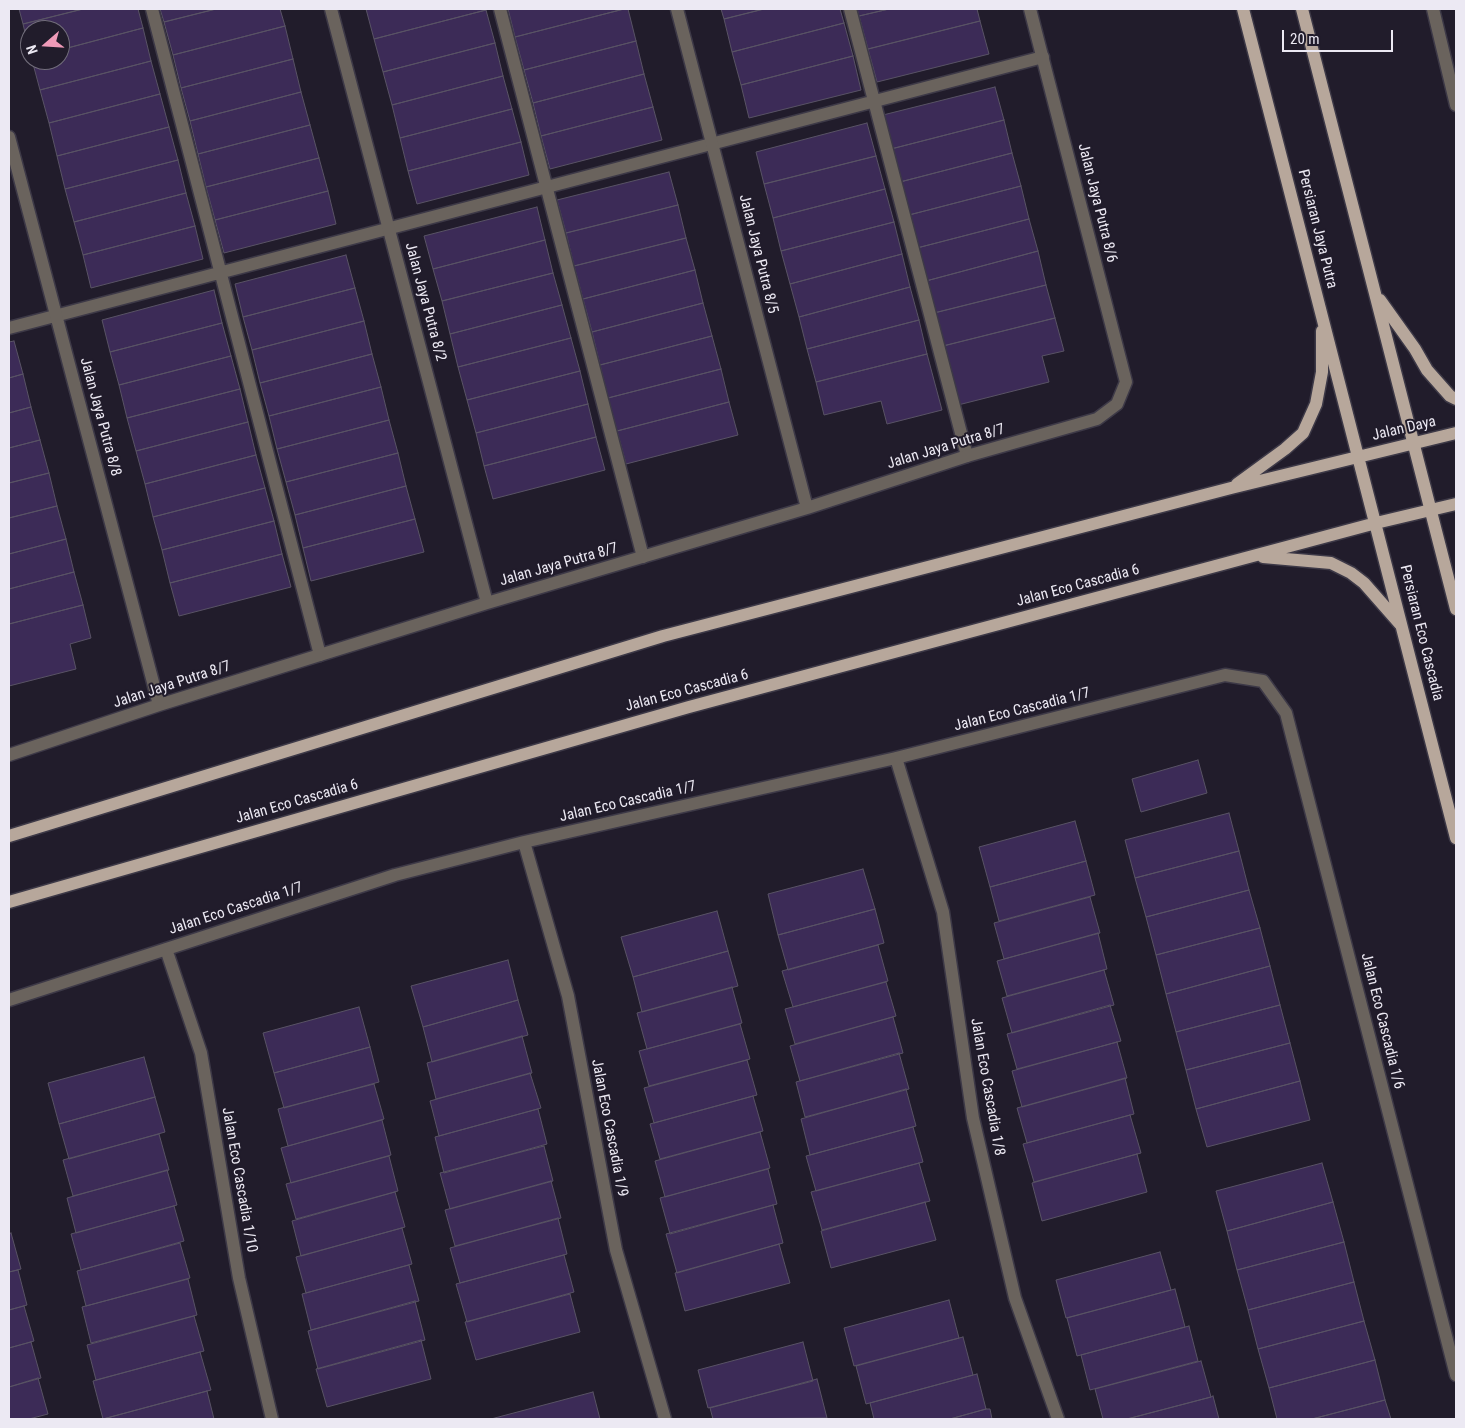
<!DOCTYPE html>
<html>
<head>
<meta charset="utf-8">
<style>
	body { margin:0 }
	#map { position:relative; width:1465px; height:1428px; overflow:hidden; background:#211c2b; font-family:"Roboto Condensed",sans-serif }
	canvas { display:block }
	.frame { position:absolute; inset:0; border:10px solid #ece9f3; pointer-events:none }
	.north { position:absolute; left:20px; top:20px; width:50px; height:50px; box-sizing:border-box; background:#211c2b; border:1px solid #726e7b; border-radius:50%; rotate:251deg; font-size:14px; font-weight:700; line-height:20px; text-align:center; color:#ece9f3 }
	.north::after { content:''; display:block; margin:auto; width:18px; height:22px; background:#ef9ab8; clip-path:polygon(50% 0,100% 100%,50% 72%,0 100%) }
	.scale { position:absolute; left:1282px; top:30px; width:111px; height:22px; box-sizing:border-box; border:2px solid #ece9f3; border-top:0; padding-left:6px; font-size:15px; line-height:18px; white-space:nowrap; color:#ece9f3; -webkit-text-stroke:4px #211c2b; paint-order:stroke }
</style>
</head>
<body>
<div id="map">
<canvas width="1465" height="1428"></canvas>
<div class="frame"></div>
<div class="north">N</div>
<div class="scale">20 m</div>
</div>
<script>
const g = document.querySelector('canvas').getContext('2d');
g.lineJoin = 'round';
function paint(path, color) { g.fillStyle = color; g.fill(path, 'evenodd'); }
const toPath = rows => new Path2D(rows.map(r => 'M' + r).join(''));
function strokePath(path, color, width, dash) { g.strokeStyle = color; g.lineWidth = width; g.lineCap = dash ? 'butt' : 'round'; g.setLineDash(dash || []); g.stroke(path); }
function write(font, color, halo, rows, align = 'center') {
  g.font = font + ' "Roboto Condensed",sans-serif'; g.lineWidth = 4; g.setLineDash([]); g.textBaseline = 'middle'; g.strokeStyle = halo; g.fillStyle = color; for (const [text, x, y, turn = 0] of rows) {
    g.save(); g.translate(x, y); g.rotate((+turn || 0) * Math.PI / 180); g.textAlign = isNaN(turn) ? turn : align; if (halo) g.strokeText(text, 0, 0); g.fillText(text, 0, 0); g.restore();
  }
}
const building = toPath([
	[19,9,83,9,23,24,19,9],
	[83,9,138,9,143,28,60,50,60,30,30,30,30,53,23,24,83,9],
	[160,9,216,9,164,22,160,9],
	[216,9,280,9,285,26,173,55,164,22,216,9],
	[366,9,486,9,486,10,374,39,366,9],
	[508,9,624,9,515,37,508,9],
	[624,9,628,9,636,41,524,70,515,37,624,9],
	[721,9,764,9,724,19,721,9],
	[764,9,840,9,844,23,732,52,724,19,764,9],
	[857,9,889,9,859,16,857,9],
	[889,9,977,9,980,21,868,49,859,16,889,9],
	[486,10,495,43,383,72,374,39,486,10],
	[980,21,989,54,877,82,868,49,980,21],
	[844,23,853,56,741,85,732,52,844,23],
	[285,26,293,59,181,88,173,55,285,26],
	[143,28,151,61,40,90,32,60,60,60,60,50,143,28],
	[636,41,644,74,533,103,524,70,636,41],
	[495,43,503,76,392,105,383,72,495,43],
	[853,56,861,90,749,118,741,85,853,56],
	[293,59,301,92,190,121,181,88,293,59],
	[151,61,160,94,49,123,40,90,151,61],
	[644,74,653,107,541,136,533,103,644,74],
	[503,76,512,109,400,138,392,105,503,76],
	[995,87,1004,120,891,149,883,115,995,87],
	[301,92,310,125,198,154,190,121,301,92],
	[160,94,169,127,57,156,49,123,160,94],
	[653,107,662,140,550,169,541,136,653,107],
	[512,109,521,142,408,171,400,138,512,109],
	[1004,120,1012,153,900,182,891,149,1004,120],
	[867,123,876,156,764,184,756,152,867,123],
	[310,125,319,158,206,187,198,154,310,125],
	[169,127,178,160,65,189,57,156,169,127],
	[521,142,529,175,417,204,408,171,521,142],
	[1012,153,1021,186,909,215,900,182,1012,153],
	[876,156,885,189,773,218,764,184,876,156],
	[319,158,328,191,215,220,206,187,319,158],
	[178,160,186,193,74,222,65,189,178,160],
	[669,172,678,205,566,233,557,200,669,172],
	[1021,186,1029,219,917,248,909,215,1021,186],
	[885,189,894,222,781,251,773,218,885,189],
	[328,191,336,224,224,253,215,220,328,191],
	[186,193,195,226,83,255,74,222,186,193],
	[678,205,686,238,574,266,566,233,678,205],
	[537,207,545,240,433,269,424,236,537,207],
	[1029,219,1038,251,926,281,917,248,1029,219],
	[894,222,902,254,790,284,781,251,894,222],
	[195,226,203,259,91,288,83,255,195,226],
	[686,238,695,270,583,299,574,266,686,238],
	[545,240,553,273,442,301,433,269,545,240],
	[1038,251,1046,285,934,313,926,281,1038,251],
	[902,254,910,287,799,317,790,284,902,254],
	[346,255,355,288,243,317,235,284,346,255],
	[695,270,703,303,592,332,583,299,695,270],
	[553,273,562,305,450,334,442,301,553,273],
	[1046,285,1055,318,943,346,934,313,1046,285],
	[910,287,919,320,807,349,799,317,910,287],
	[355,288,364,321,252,350,243,317,355,288],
	[214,290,222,323,110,352,102,320,214,290],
	[703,303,712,336,600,365,592,332,703,303],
	[562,305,571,338,458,367,450,334,562,305],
	[1055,318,1064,351,1042,356,1049,382,958,405,943,346,1055,318],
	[919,320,927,354,816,382,807,349,919,320],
	[364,321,372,354,260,383,252,350,364,321],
	[222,323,231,356,119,385,110,352,222,323],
	[712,336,721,369,608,398,600,365,712,336],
	[571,338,580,371,467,400,458,367,571,338],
	[14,341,23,374,9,378,9,342,14,341],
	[372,354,381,387,269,416,260,383,372,354],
	[927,354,942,410,887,424,881,401,824,415,816,382,927,354],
	[231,356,240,389,127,418,119,385,231,356],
	[721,369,729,402,617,431,608,398,721,369],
	[580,371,588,404,476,433,467,400,580,371],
	[23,374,31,407,9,413,9,378,23,374],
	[381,387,389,420,277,449,269,416,381,387],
	[240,389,248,422,136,451,127,418,240,389],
	[729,402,738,435,626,464,617,431,729,402],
	[588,404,596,437,484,466,476,433,588,404],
	[31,407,40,440,9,448,9,413,31,407],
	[389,420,398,453,286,482,277,449,389,420],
	[248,422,256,455,145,484,136,451,248,422],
	[596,437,605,470,493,499,484,466,596,437],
	[40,440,49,473,9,483,9,448,40,440],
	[398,453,406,486,295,515,286,482,398,453],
	[256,455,265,488,153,517,145,484,256,455],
	[49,473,57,506,9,518,9,483,49,473],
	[406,486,415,519,303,548,295,515,406,486],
	[265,488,274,521,162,550,153,517,265,488],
	[57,506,66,539,9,554,9,518,57,506],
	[415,519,424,552,311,581,303,548,415,519],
	[274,521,282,554,170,583,162,550,274,521],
	[66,539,74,572,9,589,9,554,66,539],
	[282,554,291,587,179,616,170,583,282,554],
	[74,572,83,605,9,624,9,589,74,572],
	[83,605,91,638,70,644,76,669,9,686,9,624,83,605],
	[1198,760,1207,793,1141,812,1132,779,1198,760],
	[1229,813,1239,851,1135,878,1125,840,1229,813],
	[1075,821,1086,861,990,887,979,847,1075,821],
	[1239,851,1249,890,1146,917,1135,878,1239,851],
	[1086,861,1095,895,999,921,990,887,1086,861],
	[863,869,875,909,778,935,768,894,863,869],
	[1249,890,1260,928,1156,955,1146,917,1249,890],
	[1090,897,1100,933,1004,959,994,923,1090,897],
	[875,909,884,943,788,970,778,935,875,909],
	[717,911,728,951,633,977,621,937,717,911],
	[1260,928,1270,966,1166,994,1156,955,1260,928],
	[1098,933,1107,969,1007,996,997,961,1098,933],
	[878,945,888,981,793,1007,782,971,878,945],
	[728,951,738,986,642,1012,633,977,728,951],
	[508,960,518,1000,423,1027,411,986,508,960],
	[1270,966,1280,1005,1176,1032,1166,994,1270,966],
	[1104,970,1114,1005,1012,1033,1002,998,1104,970],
	[886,982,896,1016,795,1044,785,1009,886,982],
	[732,987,742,1023,647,1049,637,1013,732,987],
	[518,1000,528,1035,432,1062,423,1027,518,1000],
	[1110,1005,1121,1041,1017,1069,1007,1034,1110,1005],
	[1280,1005,1290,1043,1186,1070,1176,1032,1280,1005],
	[359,1007,370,1047,274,1073,263,1033,359,1007],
	[893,1017,903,1053,800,1081,790,1046,893,1017],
	[740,1024,750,1059,649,1086,639,1051,740,1024],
	[522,1036,532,1073,436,1099,427,1063,522,1036],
	[1117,1042,1127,1078,1022,1107,1012,1071,1117,1042],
	[1290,1043,1300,1081,1196,1109,1186,1070,1290,1043],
	[370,1047,379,1082,284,1108,274,1073,370,1047],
	[899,1053,909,1089,805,1117,796,1082,899,1053],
	[144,1057,155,1097,59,1124,48,1083,144,1057],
	[747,1060,757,1095,654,1123,644,1088,747,1060],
	[530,1073,541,1108,439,1136,430,1101,530,1073],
	[1125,1078,1134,1114,1027,1143,1017,1108,1125,1078],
	[1300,1081,1310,1120,1207,1147,1196,1109,1300,1081],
	[374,1084,384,1119,288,1146,278,1109,374,1084],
	[906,1089,916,1126,810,1155,801,1119,906,1089],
	[753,1096,763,1131,660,1159,650,1124,753,1096],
	[155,1097,165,1132,69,1159,59,1124,155,1097],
	[538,1109,547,1144,444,1173,435,1137,538,1109],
	[1130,1115,1141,1153,1034,1182,1023,1144,1130,1115],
	[382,1120,391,1155,291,1183,281,1148,382,1120],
	[913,1127,923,1162,816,1191,806,1156,913,1127],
	[760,1132,770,1168,665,1197,655,1161,760,1132],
	[159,1134,169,1170,73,1196,63,1160,159,1134],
	[544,1146,553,1181,450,1209,440,1173,544,1146],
	[1137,1154,1147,1192,1042,1221,1032,1183,1137,1154],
	[389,1156,398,1191,296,1219,286,1184,389,1156],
	[919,1163,930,1201,822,1230,811,1192,919,1163],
	[1322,1163,1333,1202,1227,1231,1216,1191,1322,1163],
	[768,1169,777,1204,670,1234,660,1198,768,1169],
	[167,1170,177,1205,76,1233,67,1198,167,1170],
	[551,1181,561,1218,455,1246,445,1210,551,1181],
	[395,1192,405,1227,301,1256,292,1221,395,1192],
	[925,1202,936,1240,831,1268,821,1231,925,1202],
	[1333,1202,1344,1242,1237,1270,1227,1231,1333,1202],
	[773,1205,783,1243,677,1273,666,1234,773,1205],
	[174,1206,184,1241,81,1270,71,1234,174,1206],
	[558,1218,567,1254,460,1283,450,1248,558,1218],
	[402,1228,412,1264,306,1293,296,1257,402,1228],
	[11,1233,21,1269,9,1272,9,1234,11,1233],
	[1344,1242,1354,1282,1248,1310,1237,1270,1344,1242],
	[180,1243,190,1278,86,1306,77,1271,180,1243],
	[779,1244,790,1283,685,1311,675,1273,779,1244],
	[1160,1252,1171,1290,1066,1318,1056,1280,1160,1252],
	[564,1255,574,1292,467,1322,456,1284,564,1255],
	[409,1265,419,1301,311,1330,302,1294,409,1265],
	[18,1270,27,1305,9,1310,9,1272,18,1270],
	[188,1279,197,1315,91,1343,82,1307,188,1279],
	[1354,1282,1364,1321,1258,1349,1248,1310,1354,1282],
	[1175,1289,1185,1327,1077,1356,1067,1318,1175,1289],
	[570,1294,580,1332,476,1360,465,1322,570,1294],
	[949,1300,959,1338,854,1366,844,1328,949,1300],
	[415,1301,425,1340,318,1369,308,1331,415,1301],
	[24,1306,34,1341,9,1348,9,1310,24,1306],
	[194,1316,204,1351,96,1380,87,1345,194,1316],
	[1364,1321,1375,1360,1269,1388,1258,1349,1364,1321],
	[1189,1326,1198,1361,1090,1390,1081,1355,1189,1326],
	[963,1337,973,1375,866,1404,856,1366,963,1337],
	[421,1340,431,1379,327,1407,316,1369,421,1340],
	[31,1342,41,1378,9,1387,9,1348,31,1342],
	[803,1342,813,1381,708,1408,698,1370,803,1342],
	[200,1352,211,1390,103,1419,93,1381,200,1352],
	[1375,1360,1385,1400,1312,1419,1277,1419,1269,1388,1375,1360],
	[1201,1361,1211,1397,1127,1419,1103,1419,1095,1389,1201,1361],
	[977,1374,986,1409,950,1419,874,1419,870,1403,977,1374],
	[38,1378,48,1414,29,1419,9,1419,9,1387,38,1378],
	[817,1379,827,1418,713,1419,710,1408,817,1379],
	[207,1391,214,1419,103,1419,207,1391],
	[593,1392,600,1419,491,1419,593,1392],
	[1213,1396,1219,1419,1127,1419,1211,1397,1213,1396],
	[1385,1400,1391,1419,1312,1419,1385,1400],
	[986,1409,990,1409,992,1419,950,1419,986,1409]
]);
const service = toPath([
	[152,9,320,655],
	[500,9,643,557],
	[850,9,967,456],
	[9,328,1043,57]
]);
const minor = toPath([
	[331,9,487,603],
	[677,9,807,508],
	[1433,9,1456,105],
	[9,137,159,705],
	[9,755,159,705,487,603,807,508,967,456,1097,419,1117,404,1126,382,1030,9],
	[896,758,943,912,973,1118,1015,1298,1058,1419],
	[524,842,568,996,616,1250,665,1419],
	[166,949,201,1053,239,1278,272,1419],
	[9,1000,395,875,524,842,896,758,1225,675,1263,681,1286,713,1456,1375]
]);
const primary = toPath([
	[1243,9,1456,838],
	[1302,9,1456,609],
	[1380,300,1415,349,1427,370,1450,396,1456,399],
	[1237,484,1285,449,1303,433,1316,404,1322,372,1322,331],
	[1263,557,1331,563,1351,573,1364,583,1400,624],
	[9,836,663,636,1231,488,1456,433],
	[9,902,689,707,1376,523,1456,504]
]);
const streetNames = [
	["Jalan Jaya Putra 8/6",1097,203,76],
	["Persiaran Jaya Putra",1317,229,76],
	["Jalan Jaya Putra 8/5",758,254,76],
	["Jalan Jaya Putra 8/2",425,302,75],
	["Jalan Jaya Putra 8/8",100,417,75],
	["Jalan Daya",1404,429,-13],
	["Jalan Jaya Putra 8/7",946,447,-17],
	["Jalan Jaya Putra 8/7",559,565,-16],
	["Jalan Eco Cascadia 6",1078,586,-15],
	["Persiaran Eco Cascadia",1421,633,76],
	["Jalan Jaya Putra 8/7",172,685,-18],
	["Jalan Eco Cascadia 6",687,691,-15],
	["Jalan Eco Cascadia 1/7",1022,710,-14],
	["Jalan Eco Cascadia 6",297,802,-16],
	["Jalan Eco Cascadia 1/7",628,802,-13],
	["Jalan Eco Cascadia 1/7",236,909,-18],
	["Jalan Eco Cascadia 1/6",1382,1021,76],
	["Jalan Eco Cascadia 1/8",987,1087,80],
	["Jalan Eco Cascadia 1/9",609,1128,79],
	["Jalan Eco Cascadia 1/10",239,1180,80]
];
paint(building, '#3c2b57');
strokePath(building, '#595365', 1);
strokePath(service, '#3d3947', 15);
strokePath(minor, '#3d3947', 15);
strokePath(primary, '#3d3947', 15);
strokePath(service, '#6a635d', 12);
strokePath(minor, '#6a635d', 12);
strokePath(primary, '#b7a79b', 12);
write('15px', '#ece9f3', '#211c2b', streetNames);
</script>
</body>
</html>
